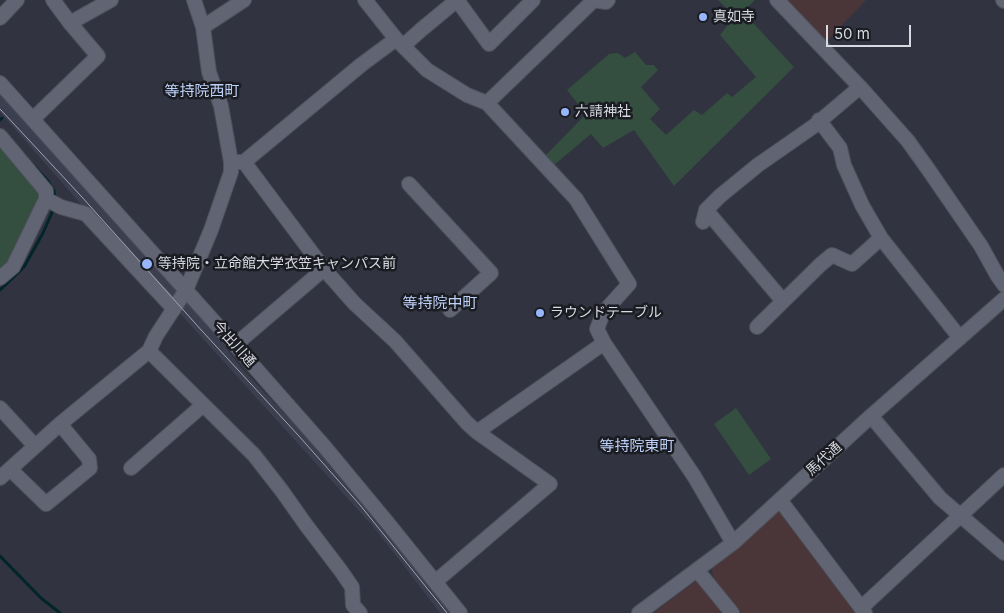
<!DOCTYPE html>
<html>
<head>
<meta charset="utf-8">
<style>
	body { margin:0 }
	#map { position:relative; width:1004px; height:613px; overflow:hidden; background:#313440; font-family:Inter,sans-serif }
	canvas { display:block }
	.scale { position:absolute; left:826px; top:25px; width:85px; height:22px; box-sizing:border-box; border:2px solid #d8dae1; border-top:0; padding-left:6px; font-size:15px; line-height:18px; white-space:nowrap; color:#d8dae1; -webkit-text-stroke:4px #1a1c21; paint-order:stroke }
</style>
</head>
<body>
<div id="map">
<canvas width="1004" height="613"></canvas>
<div class="scale">50 m</div>
</div>
<script>
const g = document.querySelector('canvas').getContext('2d');
g.lineJoin = 'round';
function paint(path, color) { g.fillStyle = color; g.fill(path, 'evenodd'); }
const toPath = rows => new Path2D(rows.map(r => 'M' + r).join(''));
function strokePath(path, color, width, dash) { g.strokeStyle = color; g.lineWidth = width; g.lineCap = dash ? 'butt' : 'round'; g.setLineDash(dash || []); g.stroke(path); }
function write(font, color, halo, rows, align = 'center') {
  g.font = font + ' Inter,"Noto Sans JP",sans-serif'; g.lineWidth = 5; g.setLineDash([]); g.textBaseline = 'middle'; g.strokeStyle = halo; g.fillStyle = color; for (const [text, x, y, turn = 0] of rows) {
    g.save(); g.translate(x, y); g.rotate((+turn || 0) * Math.PI / 180); g.textAlign = isNaN(turn) ? turn : align; if (halo) g.strokeText(text, 0, 0); g.fillText(text, 0, 0); g.restore();
  }
}
const built = toPath([
	[0,92,177,285,242,369,324,455,452,613,440,613,405,567,371,524,87,211,0,112]
]);
const education = toPath([
	[780,0,866,0,823,45],
	[782,508,859,613,741,613,713,578,712,567,734,552],
	[699,579,727,613,653,613]
]);
const green = toPath([
	[718,0,755,0,743,12,794,67,674,186,634,130,603,148,591,134,554,165,546,155,586,114,567,90,609,54,618,53,625,58,635,52,646,65,654,65,658,70,641,87,660,109,650,119,666,135,694,110,702,115,727,93,732,97,756,77,720,35,731,21,725,15,728,10],
	[0,144,43,192,17,257,0,274],
	[736,408,771,459,749,475,714,424]
]);
const stream = toPath([
	[0,120,2,118],
	[34,166,48,181,54,191,55,200],
	[0,290,24,267,43,233,54,208],
	[0,556,41,598,60,613]
]);
const minor = toPath([
	[194,0,203,27,209,72,221,106,231,162,231,172,211,230,186,290,156,336,149,351,254,455,282,491,306,525,341,571,352,587,353,605,360,613],
	[365,0,396,39,427,70,467,95,487,103,576,199,629,284,603,313,597,329,604,343,694,476,733,543],
	[457,0,489,44,533,0],
	[777,0,861,88,908,141,928,169,981,246,997,275,1004,285],
	[1003,0,1004,1],
	[0,18,17,0],
	[70,23,111,0],
	[203,27,244,0],
	[403,46,422,29,457,0],
	[0,83,235,345,324,446,387,522,460,613],
	[487,103,594,0,606,2,608,0],
	[33,119,98,56,70,23,53,0],
	[819,120,840,148,844,165,862,205,881,238,960,338],
	[0,136,46,191,46,199],
	[231,162,244,162,324,269,354,303,395,341,467,423,477,432,550,484,435,582],
	[244,162,361,65,396,39],
	[409,184,491,273,450,310],
	[706,210,783,301],
	[703,222,706,210,720,196,758,165,814,126,860,87],
	[0,278,13,267,46,199,61,207,86,214,174,309],
	[757,327,820,265,832,255,852,264,881,238],
	[235,345,324,269],
	[0,408,35,446],
	[871,416,940,498,1004,553],
	[477,432,604,343],
	[131,468,203,405],
	[10,469,46,504,90,468,89,459,60,424],
	[0,478,60,424,149,351],
	[780,500,865,613],
	[697,570,732,613],
	[861,608,1004,475],
	[639,613,733,543,871,416,1004,299]
]);
const tram = toPath([
	[0,109,81,196,203,332,298,435,360,505,447,613]
]);
const markers = [
	[703,17,5,"#97b6fd"],
	[565,112,5,"#97b6fd"],
	[147,264,6,"#97b6fd"],
	[540,313,5,"#97b6fd"]
];
const poiNames = [
	["真如寺",713,17],
	["六請神社",575,112],
	["等持院・立命館大学衣笠キャンパス前",158,264],
	["ラウンドテーブル",550,313]
];
const streetNames = [
	["今出川通",234,344,48],
	["馬代通",824,459,-42]
];
const neighbourhoodNames = [
	["等持院西町",202,91],
	["等持院中町",440,303],
	["等持院東町",637,446]
];
paint(built, '#3c3f50');
paint(education, '#4a3639');
paint(green, '#344e40');
strokePath(stream, '#02252b', 3);
strokePath(minor, '#4e505a', 16);
strokePath(minor, '#616472', 14);
strokePath(tram, '#a3a5ae', 1);
for (const [x, y, r, color] of markers) { const dot = new Path2D(); dot.arc(x, y, r, 0, 2 * Math.PI); g.fillStyle = color; g.fill(dot); strokePath(dot, '#1a1c21', 2); }
write('14px', '#d8dae1', '#1a1c21', poiNames, 'left');
write('14px', '#d8dae1', '#1a1c21', streetNames);
write('15px', '#bfd1f9', '#1a1c21', neighbourhoodNames);
</script>
</body>
</html>
